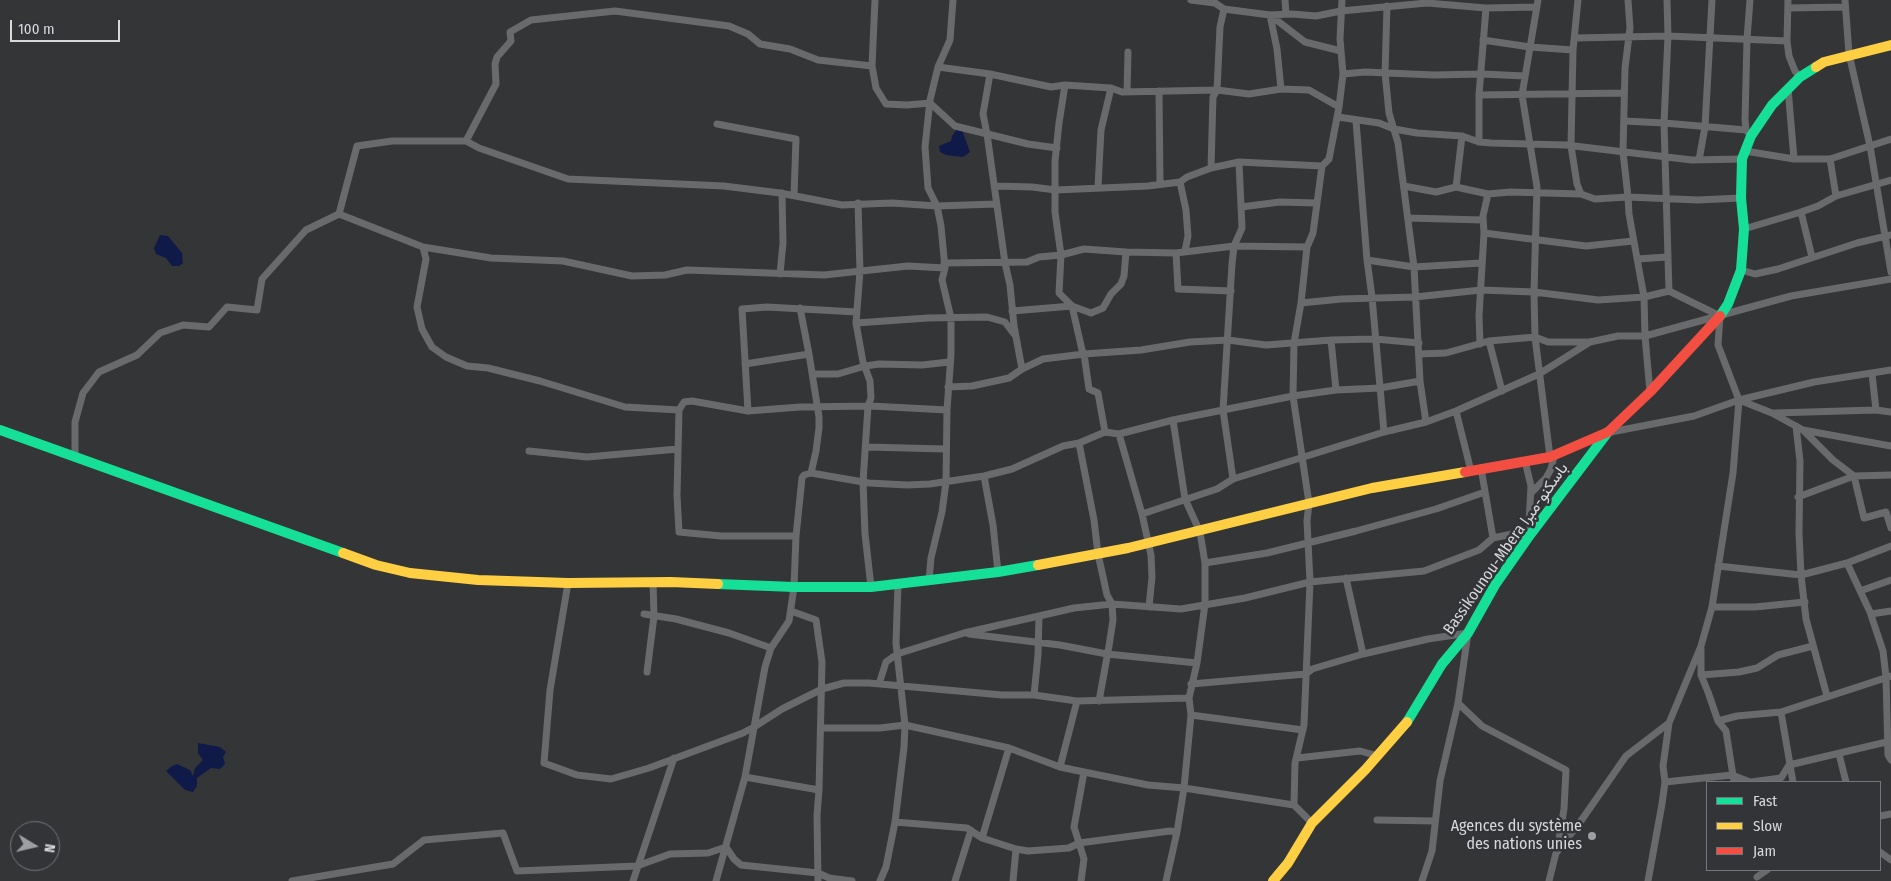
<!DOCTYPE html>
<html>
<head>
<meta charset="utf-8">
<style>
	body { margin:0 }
	#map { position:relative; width:1891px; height:881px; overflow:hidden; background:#333537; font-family:"Fira Sans Condensed",sans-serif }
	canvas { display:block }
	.legend { position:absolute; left:1706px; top:781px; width:175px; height:90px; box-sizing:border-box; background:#323438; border:1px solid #747679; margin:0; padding:6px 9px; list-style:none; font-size:15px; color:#d7d8db }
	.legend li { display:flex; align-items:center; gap:10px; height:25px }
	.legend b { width:25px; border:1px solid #747679 }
	.north { position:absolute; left:10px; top:821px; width:50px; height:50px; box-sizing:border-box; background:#323438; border:1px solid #747679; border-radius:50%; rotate:99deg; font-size:14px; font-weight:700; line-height:20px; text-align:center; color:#d7d8db }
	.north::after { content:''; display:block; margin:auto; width:18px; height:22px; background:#9e9fa2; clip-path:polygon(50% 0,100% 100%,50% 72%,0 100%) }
	.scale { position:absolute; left:10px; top:20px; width:110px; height:22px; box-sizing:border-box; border:2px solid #d7d8db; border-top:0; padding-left:6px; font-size:15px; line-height:18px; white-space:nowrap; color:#d7d8db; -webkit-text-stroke:4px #323438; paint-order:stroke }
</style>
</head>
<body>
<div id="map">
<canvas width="1891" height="881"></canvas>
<ul class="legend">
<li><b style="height:6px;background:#16e098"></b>Fast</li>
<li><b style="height:6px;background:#ffcf43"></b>Slow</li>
<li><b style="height:6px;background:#f24e42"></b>Jam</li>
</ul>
<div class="north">N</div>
<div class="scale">100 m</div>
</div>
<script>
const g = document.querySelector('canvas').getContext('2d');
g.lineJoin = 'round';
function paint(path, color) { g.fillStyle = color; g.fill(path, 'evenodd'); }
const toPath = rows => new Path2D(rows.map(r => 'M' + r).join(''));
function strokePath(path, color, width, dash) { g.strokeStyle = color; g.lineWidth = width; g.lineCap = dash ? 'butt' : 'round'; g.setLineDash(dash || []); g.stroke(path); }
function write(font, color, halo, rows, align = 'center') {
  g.font = font + ' "Fira Sans Condensed",Vazirmatn,sans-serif'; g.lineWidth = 5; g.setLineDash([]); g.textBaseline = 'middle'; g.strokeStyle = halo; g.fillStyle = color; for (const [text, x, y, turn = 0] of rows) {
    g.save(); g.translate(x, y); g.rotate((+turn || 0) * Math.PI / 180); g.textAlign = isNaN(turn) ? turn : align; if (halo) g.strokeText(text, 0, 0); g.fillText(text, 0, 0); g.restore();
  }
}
const water = toPath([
	[957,129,962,130,970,152,963,157,946,155,940,152,939,146,951,141,952,136],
	[160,235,168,236,182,253,183,263,179,266,172,266,166,258,156,254,154,248],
	[198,743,220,747,226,752,223,757,225,764,220,769,211,768,197,778,197,786,193,792,185,790,166,771,172,766,177,764,190,770,193,776,195,768,203,760,198,753]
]);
const street = toPath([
	[1191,0,1215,3,1224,9,1270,15,1292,14,1316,16,1341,11,1427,3,1486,8,1537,7],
	[1285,0,1286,14],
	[1538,0,1522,95,1537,187,1534,292,1535,337,1550,457],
	[1578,0,1573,50,1571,146,1577,184,1581,194],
	[1628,0,1630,28,1625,68,1623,152,1628,197,1629,214,1644,297,1645,336,1791,296,1891,279],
	[1667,0,1668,36,1664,123,1669,291],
	[1750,0,1747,39,1745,120,1746,130,1751,136],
	[1788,0,1787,41,1789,56,1795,71,1800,77],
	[1845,0,1849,54,1870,146,1891,272],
	[1387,6,1385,73,1389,113,1398,143,1414,267,1420,381,1426,422],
	[1788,8,1845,7],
	[1270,15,1305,42,1341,51],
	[1270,15,1277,49,1281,89],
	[1575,38,1668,36,1787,41],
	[1483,40,1530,47,1573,50],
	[872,66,875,0],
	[938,67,990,74,1051,87,1065,85,1111,88,1122,92,1217,90,1249,94,1281,89,1309,90,1339,107],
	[990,74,983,114,987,134,1005,263,1010,285,1014,326,1022,369],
	[1343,74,1365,72,1434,75,1482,74,1525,76],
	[1788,88,1794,159],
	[1159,91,1160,184],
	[1127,92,1128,52],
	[1479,95,1624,93],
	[1338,117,1379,123,1394,129,1417,133,1462,136,1479,142,1491,143,1566,145,1692,160,1742,159],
	[1356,121,1367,260,1372,297,1384,432],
	[1624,121,1664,123,1746,130],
	[717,124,796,139,794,195],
	[466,141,479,148,568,179,724,186,780,193,842,205,892,203,937,206,996,204],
	[1479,142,1479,95,1486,8],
	[1745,151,1794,159,1830,159,1891,139],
	[1830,159,1836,196],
	[1699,160,1705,127,1712,0],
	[1211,168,1213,97,1217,90,1220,27,1224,9],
	[1180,182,1186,210,1188,236,1185,251],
	[995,186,1032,187,1056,190,1148,186,1180,182,1187,177,1211,168,1239,162,1322,166],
	[1404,186,1436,192,1456,187,1488,194,1510,192,1581,194,1595,199,1628,197,1698,200,1741,198],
	[1098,187,1101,130,1111,88],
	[1456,187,1462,136],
	[858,203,860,271,856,323,863,362,870,381,871,398,868,406,863,482,865,534,871,587],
	[1241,207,1280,202,1316,203],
	[1801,212,1812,257],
	[339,214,423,247,491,258,563,261,632,276,665,275,687,270,824,275,908,266,945,268],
	[1408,218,1483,220],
	[1744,229,1801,212,1818,206,1836,196,1891,180],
	[1484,233,1586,246,1633,241],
	[423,247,426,259,417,307,422,329,432,347,446,357,467,366,488,368,540,381,625,407,679,410,684,402,692,401,748,411,800,407,871,406,947,410],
	[1176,253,1178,289,1231,291],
	[1637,259,1667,257],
	[1367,260,1414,267,1481,263],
	[944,263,1027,262,1039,257,1061,255,1055,212,1055,161,1059,123,1065,85],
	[1741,270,1755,274,1778,269,1857,243,1891,235],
	[780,274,783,243,782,193],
	[1301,303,1341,299,1415,297,1481,290,1534,292,1598,300,1644,297,1669,291,1720,316,1718,345,1739,400,1733,473,1712,607,1701,646,1669,723,1626,756,1583,818,1556,853,1549,881],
	[800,308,809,354,819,417,819,428,816,451,811,473],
	[1012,311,1072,306,1091,313,1103,308,1111,294,1121,284,1124,276,1126,252],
	[856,323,928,318,987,317,1005,322,1014,334],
	[1331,340,1336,390],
	[1489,341,1502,391],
	[1480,344,1479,316,1484,233,1483,216,1488,194],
	[1419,354,1446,353,1489,341,1535,337,1548,342,1590,342,1618,336,1645,336,1650,392],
	[745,364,809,354],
	[813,374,838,374,865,366,879,364,922,365,949,362],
	[1872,374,1876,410],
	[948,387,972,386,1009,378,1022,369,1043,359,1084,354,1141,350,1190,342,1228,340,1266,345,1331,340,1375,339,1419,343],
	[1739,400,1772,413,1803,430,1833,460,1854,476,1864,518,1886,512,1891,528],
	[679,410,677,495,679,532,721,536,796,536],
	[748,411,742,309,767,307,856,312],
	[1456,411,1471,471],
	[1775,413,1876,410,1891,412],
	[1796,426,1800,461,1799,533,1801,575,1806,619,1827,696],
	[1803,430,1891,446],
	[1105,432,1098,393,1089,389,1084,354,1082,350,1072,306,1059,293,1061,255,1084,249,1126,252,1176,253,1234,246,1307,247],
	[1611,432,1694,416,1739,400,1814,382,1891,370],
	[1119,434,1142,514,1151,555,1152,577,1149,607],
	[1079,443,1094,520,1098,554,1107,595,1112,604,1113,620,1109,646,1099,701],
	[867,447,945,449],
	[529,451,587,457,678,449],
	[75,456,75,422,83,393,99,372,137,355,160,333,183,325,209,327,227,307,257,310,262,279,306,230,339,214,357,146,392,141,466,141,496,84,495,64,497,57,511,41,510,32,531,20,615,11,729,26,748,34,760,44,790,49,818,60,872,66,876,88,886,104,907,105,930,103,955,126,1028,144,1057,148],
	[1525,461,1531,486,1529,523,1532,533],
	[1481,468,1493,538],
	[984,476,993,525,998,572],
	[1233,479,1223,410,1232,264,1234,246,1242,228,1239,162],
	[1531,493,1546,478,1551,469,1554,456],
	[1798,497,1854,476,1891,475],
	[1142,514,1217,489,1233,479,1384,432,1426,422,1456,411,1539,374,1590,342],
	[1205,563,1267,553,1356,531,1436,509,1485,492],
	[1847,563,1870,612,1883,651,1886,677,1888,755,1891,760],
	[1718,566,1801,575,1847,563,1891,546],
	[1346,578,1363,654],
	[929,581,931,558,942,512,946,482,947,410,951,355,951,318,942,280,945,268,941,226,937,206,928,188,925,147,930,100,938,67,950,40,953,0],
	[568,583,550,690,544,763,577,775,611,779,649,768,743,733,754,727,782,709,822,689,844,683,869,683,1002,695,1034,695,1077,701,1189,698],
	[1860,591,1891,580],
	[1712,607,1755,607,1805,602],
	[791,611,816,620,822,662,819,790,817,815,818,881],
	[644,614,676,619,729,633,771,648],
	[1871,614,1891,611],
	[969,634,1060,645,1107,654,1197,663],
	[1701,649,1701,675,1708,692,1718,721,1726,731,1734,782],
	[647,672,654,616,653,582],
	[1701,675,1739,672,1757,668,1778,655,1813,646],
	[879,684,886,662,897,654,964,633,1039,616,1074,608,1112,604,1181,609,1245,598,1310,582,1424,571,1479,550,1493,538,1512,534,1530,535],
	[1191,684,1306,674,1312,669,1363,654,1428,639,1468,633,1458,703,1440,781,1432,851,1422,881],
	[1034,695,1038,655,1039,616],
	[1458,703,1482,726,1566,770,1564,809,1557,851],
	[1781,712,1793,782],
	[1191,715,1303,730],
	[1718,721,1737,716,1781,712,1891,676],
	[821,728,880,728,905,725,1009,748,1060,767,1084,772,1148,785,1184,788,1191,715,1189,698,1197,663,1205,604,1205,563,1200,532,1185,499,1173,420],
	[1839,754,1846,782],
	[1297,758,1360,751,1378,756],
	[1060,767,1077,701],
	[745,777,819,790],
	[1665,782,1732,775,1750,782],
	[1751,782,1781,778,1789,765,1891,741],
	[1880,816,1891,814],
	[1377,820,1435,821],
	[895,822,967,828,982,838,1016,849,1028,851,1069,848,1079,843,1170,831,1177,832,1184,788,1294,805],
	[1312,823,1294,805,1295,763,1304,725,1310,582,1307,521,1309,503,1293,396,1294,343,1301,303,1307,247,1313,233,1322,166,1329,159,1339,107,1343,74,1340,39,1342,0],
	[982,838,1009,748],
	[1880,852,1891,860],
	[1757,877,1767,870],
	[292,881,393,864,424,840,503,833,517,871,637,866,670,854,708,853,726,847,734,859,741,865,818,873,829,878,852,881],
	[633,881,674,758],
	[716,881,745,777,765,667,771,648,789,621,794,587,796,536,802,478,804,475,811,473,869,483,907,485,930,484,984,476,1012,469,1063,446,1079,443,1105,432,1119,434,1173,420,1293,396,1336,390,1380,388,1420,381],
	[880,881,886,867,895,822,904,747,905,725,896,643,898,584],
	[955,881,971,830],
	[1013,881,1016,849],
	[1081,881,1084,859,1074,827,1084,772],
	[1166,881,1177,832],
	[1648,881,1662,804,1665,782,1663,766,1669,723]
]);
const fast = toPath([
	[1720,316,1728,304,1741,270,1744,229,1741,198,1742,159,1751,136,1772,105,1800,77,1816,67],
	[0,430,343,553],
	[718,584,794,587,871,587,998,572,1038,565],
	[1407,722,1442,664,1468,633,1495,585,1530,535,1608,432]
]);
const slow = toPath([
	[1816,67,1824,62,1891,45],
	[343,553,376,565,410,573,478,580,568,583,671,582,718,584],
	[1038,565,1128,548,1372,488,1465,472],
	[1273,881,1288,863,1312,823,1365,770,1407,722]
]);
const jam = toPath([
	[1465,472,1550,457,1608,432,1650,392,1720,316]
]);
const markers = [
	[1592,836,5,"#9e9fa2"]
];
const streetNames = [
	["Bassikounou-Mbera باسكنو-مبرا",1506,549,-55]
];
const poiNames = [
	["Agences du système",1582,827],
	["des nations unies",1582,845]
];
paint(water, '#101a49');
strokePath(street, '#696a6c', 7);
strokePath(fast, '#16e098', 10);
strokePath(slow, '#ffcf43', 10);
strokePath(jam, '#f24e42', 10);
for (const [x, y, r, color] of markers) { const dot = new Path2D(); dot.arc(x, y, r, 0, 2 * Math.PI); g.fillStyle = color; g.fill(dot); strokePath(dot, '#323438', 2); }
write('16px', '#d7d8db', '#323438', streetNames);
write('16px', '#d7d8db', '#323438', poiNames, 'right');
</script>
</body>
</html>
